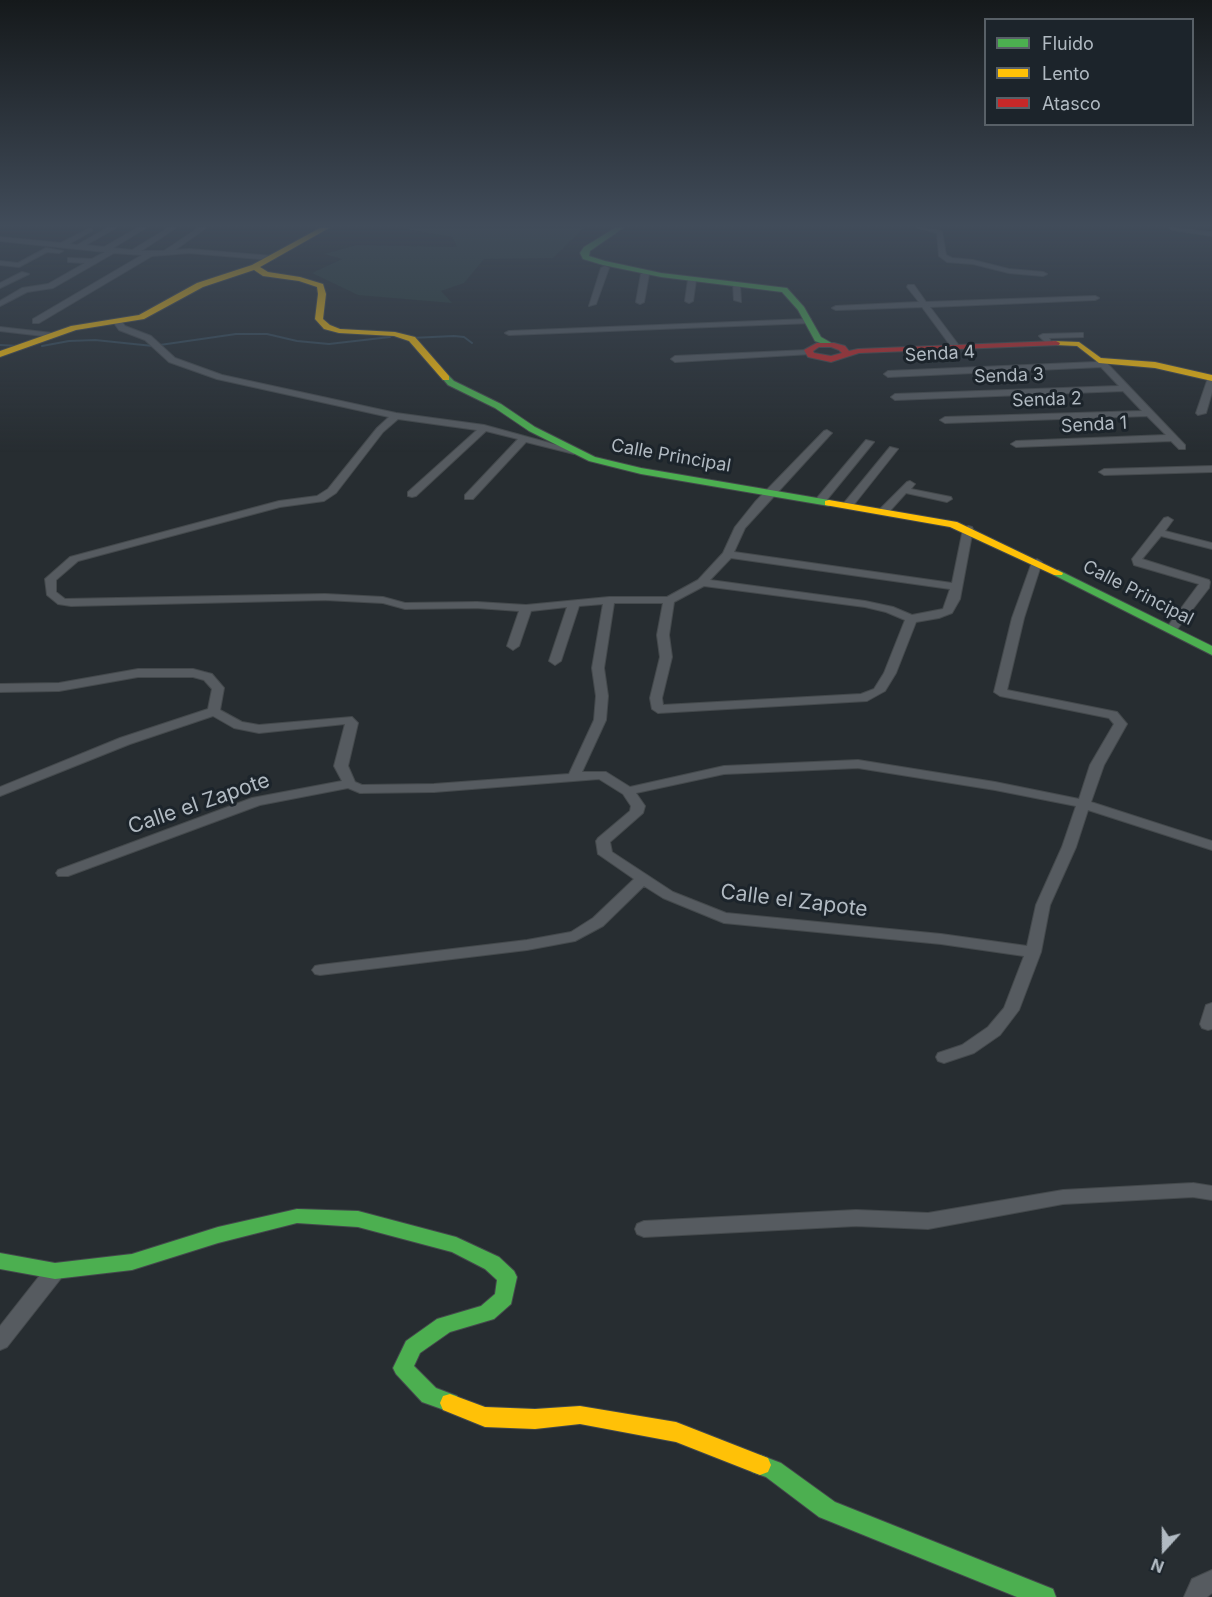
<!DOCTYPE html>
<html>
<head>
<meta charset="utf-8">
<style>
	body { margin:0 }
	#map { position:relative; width:1212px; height:1597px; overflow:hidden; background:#272d31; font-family:Inter,sans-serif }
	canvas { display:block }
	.legend { position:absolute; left:984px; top:18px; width:210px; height:108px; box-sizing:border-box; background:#1c242b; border:2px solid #586067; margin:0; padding:8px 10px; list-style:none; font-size:18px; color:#b1bac2 }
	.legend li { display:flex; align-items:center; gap:12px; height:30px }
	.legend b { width:30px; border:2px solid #586067 }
	.north { position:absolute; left:1134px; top:1519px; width:60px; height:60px; -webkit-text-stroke:4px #1c242b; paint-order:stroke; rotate:201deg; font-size:16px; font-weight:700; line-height:24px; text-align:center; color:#b1bac2 }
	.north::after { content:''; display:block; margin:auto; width:21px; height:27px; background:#b1bac2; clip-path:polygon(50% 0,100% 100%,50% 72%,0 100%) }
</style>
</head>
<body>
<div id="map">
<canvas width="1212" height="1597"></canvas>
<ul class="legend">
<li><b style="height:8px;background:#4caf50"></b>Fluido</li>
<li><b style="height:8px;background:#ffc107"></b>Lento</li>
<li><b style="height:8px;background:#c62828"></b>Atasco</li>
</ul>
<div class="north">N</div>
</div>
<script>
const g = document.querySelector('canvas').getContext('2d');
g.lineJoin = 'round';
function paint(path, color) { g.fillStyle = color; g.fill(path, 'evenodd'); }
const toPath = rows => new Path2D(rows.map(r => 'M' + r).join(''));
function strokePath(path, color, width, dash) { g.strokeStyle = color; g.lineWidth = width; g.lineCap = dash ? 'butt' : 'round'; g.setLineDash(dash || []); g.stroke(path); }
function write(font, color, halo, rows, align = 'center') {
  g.font = font + ' Inter,sans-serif'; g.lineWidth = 6; g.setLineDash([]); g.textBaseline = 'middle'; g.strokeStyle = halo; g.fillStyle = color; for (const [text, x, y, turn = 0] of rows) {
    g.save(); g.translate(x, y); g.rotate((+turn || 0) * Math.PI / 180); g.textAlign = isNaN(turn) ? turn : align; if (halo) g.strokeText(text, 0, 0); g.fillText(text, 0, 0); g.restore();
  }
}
const green = toPath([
	[407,228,584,228,553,258,484,259,464,283,441,291,452,303,358,295,312,273,342,259,324,254,357,245,457,247,452,237,405,229]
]);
const stream = toPath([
	[411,338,454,336,464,337,472,343],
	[0,345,19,346],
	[42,346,69,341,95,340,153,346,236,334,267,334,297,341,329,344,390,337]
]);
const street = toPath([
	[107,228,116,228,86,245,104,247,137,228,146,228,113,248,132,250,168,228,176,228,141,251,164,251,198,228,206,228,175,250,189,249,272,256,276,258,272,260,189,253,152,256,39,323,33,323,33,319,142,255,114,253,53,288,27,292,0,306,0,301,22,288,48,284,85,263,68,262,68,258,92,259,105,252,0,241,0,237,61,243,88,229,92,229,92,231,69,244,77,245,107,228],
	[918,228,942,231,946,255,952,258,973,260,1009,269,1043,272,1047,274,1043,276,1009,273,973,264,947,262,939,256,937,233,918,228],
	[1169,228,1212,232,1212,236,1172,230,1169,228],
	[46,248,63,251,59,253,47,252,19,267,0,265,0,261,18,263,46,248],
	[605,266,609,268,596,304,589,306,601,268,605,266],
	[22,272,29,274,0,288,0,283,22,272],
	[645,272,649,274,644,302,640,304,636,302,641,274,645,272],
	[692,278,696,280,693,301,689,303,685,301,688,280,692,278],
	[733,283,740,285,741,302,734,300,733,283],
	[908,285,914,285,926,302,1095,296,1099,298,1095,300,930,307,960,347,956,349,953,349,922,307,836,310,832,308,836,306,919,302,907,287,908,285],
	[808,319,811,319,811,323,509,335,505,333,509,331,808,319],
	[115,321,121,321,125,326,151,336,175,358,222,375,396,413,484,425,579,451,574,454,526,442,473,499,465,499,465,495,518,439,486,431,416,496,412,497,408,496,408,492,477,430,398,419,383,432,336,493,324,501,280,507,78,561,56,580,56,592,65,599,325,594,383,597,405,603,477,602,526,605,609,597,667,597,698,580,723,553,735,527,755,502,824,431,827,430,832,433,830,435,745,528,734,552,952,583,963,529,968,526,972,527,973,529,960,599,952,613,939,618,916,622,896,673,885,691,867,701,658,713,652,709,650,698,660,657,657,635,663,603,614,603,604,668,608,696,606,720,582,772,606,772,630,787,724,766,858,760,995,782,1079,799,1090,765,1114,724,1109,718,1000,696,994,692,1012,618,1032,562,1037,559,1042,562,1024,618,1007,690,1117,712,1127,724,1104,765,1091,802,1212,841,1212,850,1088,810,1076,847,1050,905,1041,952,1019,1010,1000,1035,974,1053,944,1063,938,1061,936,1057,938,1053,962,1045,988,1027,1004,1008,1024,956,941,944,724,923,663,898,644,886,603,926,575,941,527,950,320,975,315,974,312,970,315,966,320,965,527,940,571,932,593,918,634,879,598,854,596,841,598,838,630,811,631,806,623,794,599,779,434,792,360,793,348,788,260,805,68,876,58,876,56,873,58,870,252,798,342,781,334,766,345,724,259,733,234,728,213,716,130,744,0,796,0,787,120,738,208,709,212,689,204,680,193,677,138,677,59,691,0,692,0,684,59,683,138,669,193,669,212,674,224,688,220,710,242,722,259,725,352,717,358,723,348,766,355,782,362,785,434,784,569,774,594,720,596,696,592,668,603,604,579,606,561,661,555,665,549,661,567,607,531,611,519,646,513,650,507,646,519,611,477,608,405,609,383,603,325,600,71,606,58,604,47,595,45,579,70,557,279,501,317,496,328,489,377,428,389,417,217,379,169,362,145,340,119,330,114,323,115,321],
	[731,558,950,589,943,609,912,615,893,607,865,601,710,580,731,558],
	[704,586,865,607,886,612,905,620,884,673,874,689,861,694,663,705,662,698,672,657,669,635,674,602,704,586],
	[858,768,995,790,1076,806,1062,847,1036,905,1027,946,941,934,726,913,673,892,612,852,610,842,643,813,645,806,636,793,724,774,858,768],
	[0,327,52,333,56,335,52,337,0,331,0,327],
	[1080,333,1083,333,1083,337,1049,338,1052,343,1048,345,1039,336,1043,334,1080,333],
	[808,350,812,352,811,354,675,362,671,359,675,356,808,350],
	[1096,358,1102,358,1185,445,1185,449,1179,449,1171,441,1016,447,1011,444,1016,441,1166,435,1147,416,945,423,940,420,945,417,1142,411,1123,391,895,400,891,397,895,394,1119,386,1101,367,888,377,884,374,888,371,1096,362,1096,358],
	[1212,375,1212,392,1206,413,1198,415,1196,413,1208,378,1212,375],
	[866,440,874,442,825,502,817,502,817,498,866,440],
	[890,447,898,449,852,507,844,507,844,503,890,447],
	[1212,466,1212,472,1104,475,1099,472,1104,469,1212,466],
	[910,481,915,484,911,489,951,497,952,499,947,502,906,493,888,513,880,513,880,509,907,482,910,481],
	[1168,517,1173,520,1165,531,1212,543,1212,549,1161,536,1142,559,1209,580,1210,582,1209,588,1175,632,1171,633,1165,630,1199,584,1134,565,1132,559,1164,518,1168,517],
	[1212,1003,1212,1029,1208,1030,1202,1028,1200,1024,1206,1005,1212,1003],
	[1193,1183,1212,1186,1212,1200,1193,1197,1063,1204,928,1229,856,1226,644,1237,637,1234,635,1229,637,1224,644,1221,856,1210,928,1213,1063,1190,1193,1183],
	[55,1263,62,1265,64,1271,62,1277,7,1347,0,1350,0,1326,48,1265,55,1263],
	[1212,1570,1212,1593,1207,1597,1184,1597,1192,1579,1212,1570]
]);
const fast = toPath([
	[615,228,623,228,590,251,589,256,605,261,661,273,787,288,804,307,821,337,835,345,831,347,815,341,798,310,782,292,661,277,603,265,583,259,580,253,584,247,615,228],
	[443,376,449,376,454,381,501,404,535,427,595,457,641,468,829,500,834,503,829,506,641,474,589,461,529,431,495,408,448,385,442,378,443,376],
	[1058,570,1212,646,1212,655,1054,575,1054,571,1058,570],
	[297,1209,358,1211,456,1237,499,1257,514,1271,517,1277,511,1304,494,1319,450,1332,420,1353,414,1366,436,1388,457,1396,460,1403,457,1410,450,1412,422,1402,396,1374,393,1368,406,1341,437,1319,481,1306,495,1294,497,1280,485,1269,452,1252,358,1227,297,1223,218,1243,132,1270,55,1279,0,1269,0,1253,55,1263,132,1254,218,1227,297,1209],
	[760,1455,781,1463,835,1502,1053,1589,1056,1597,1017,1597,819,1517,766,1477,752,1472,749,1465,752,1458,760,1455]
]);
const slow = toPath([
	[320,228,329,228,260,267,268,272,300,277,323,284,326,294,323,319,330,325,340,329,395,332,415,337,449,376,449,380,443,380,409,341,394,336,339,333,324,329,315,319,318,294,317,287,299,281,263,276,254,270,203,287,144,319,76,330,0,357,0,351,71,326,139,315,197,283,252,265,320,228],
	[1053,341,1079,342,1101,358,1155,362,1212,375,1212,381,1155,368,1099,363,1077,346,1056,345,1052,343,1053,341],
	[829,500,957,522,1063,573,1062,575,1054,575,950,527,825,505,825,501,829,500],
	[450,1394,485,1407,535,1409,580,1406,676,1422,768,1458,771,1465,768,1472,760,1475,676,1442,580,1424,535,1429,485,1427,443,1410,440,1403,443,1396,450,1394]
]);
const jam = toPath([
	[1056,341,1060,343,1059,345,859,353,831,362,808,357,804,350,817,343,834,343,845,346,849,351,858,349,1056,341],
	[819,347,831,347,839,350,842,353,831,356,814,353,813,351,819,347]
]);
const farStreetnames = [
	["Senda 4",940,354,-3],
	["Senda 3",1009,376,-2],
	["Senda 2",1047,400,-2],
	["Senda 1",1094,425,-3],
	["Calle Principal",671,456,10],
	["Calle Principal",1138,593,27]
];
const streetNames = [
	["Calle el Zapote",199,804,-19],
	["Calle el Zapote",794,901,7]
];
paint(green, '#2b3d3b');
strokePath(stream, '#384b58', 2);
strokePath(street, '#44494c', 2);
strokePath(fast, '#44494c', 2);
strokePath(slow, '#44494c', 2);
strokePath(jam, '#44494c', 2);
paint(street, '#565b60');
paint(fast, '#4caf50');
paint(slow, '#ffc107');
paint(jam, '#c62828');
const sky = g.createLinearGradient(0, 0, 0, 452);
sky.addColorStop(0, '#15191b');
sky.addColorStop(0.5, '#414c5a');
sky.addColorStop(1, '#414c5a00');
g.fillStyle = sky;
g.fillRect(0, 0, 1212, 452);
write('18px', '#b1bac2', '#1c242b', farStreetnames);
write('21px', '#b1bac2', '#1c242b', streetNames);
</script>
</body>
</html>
